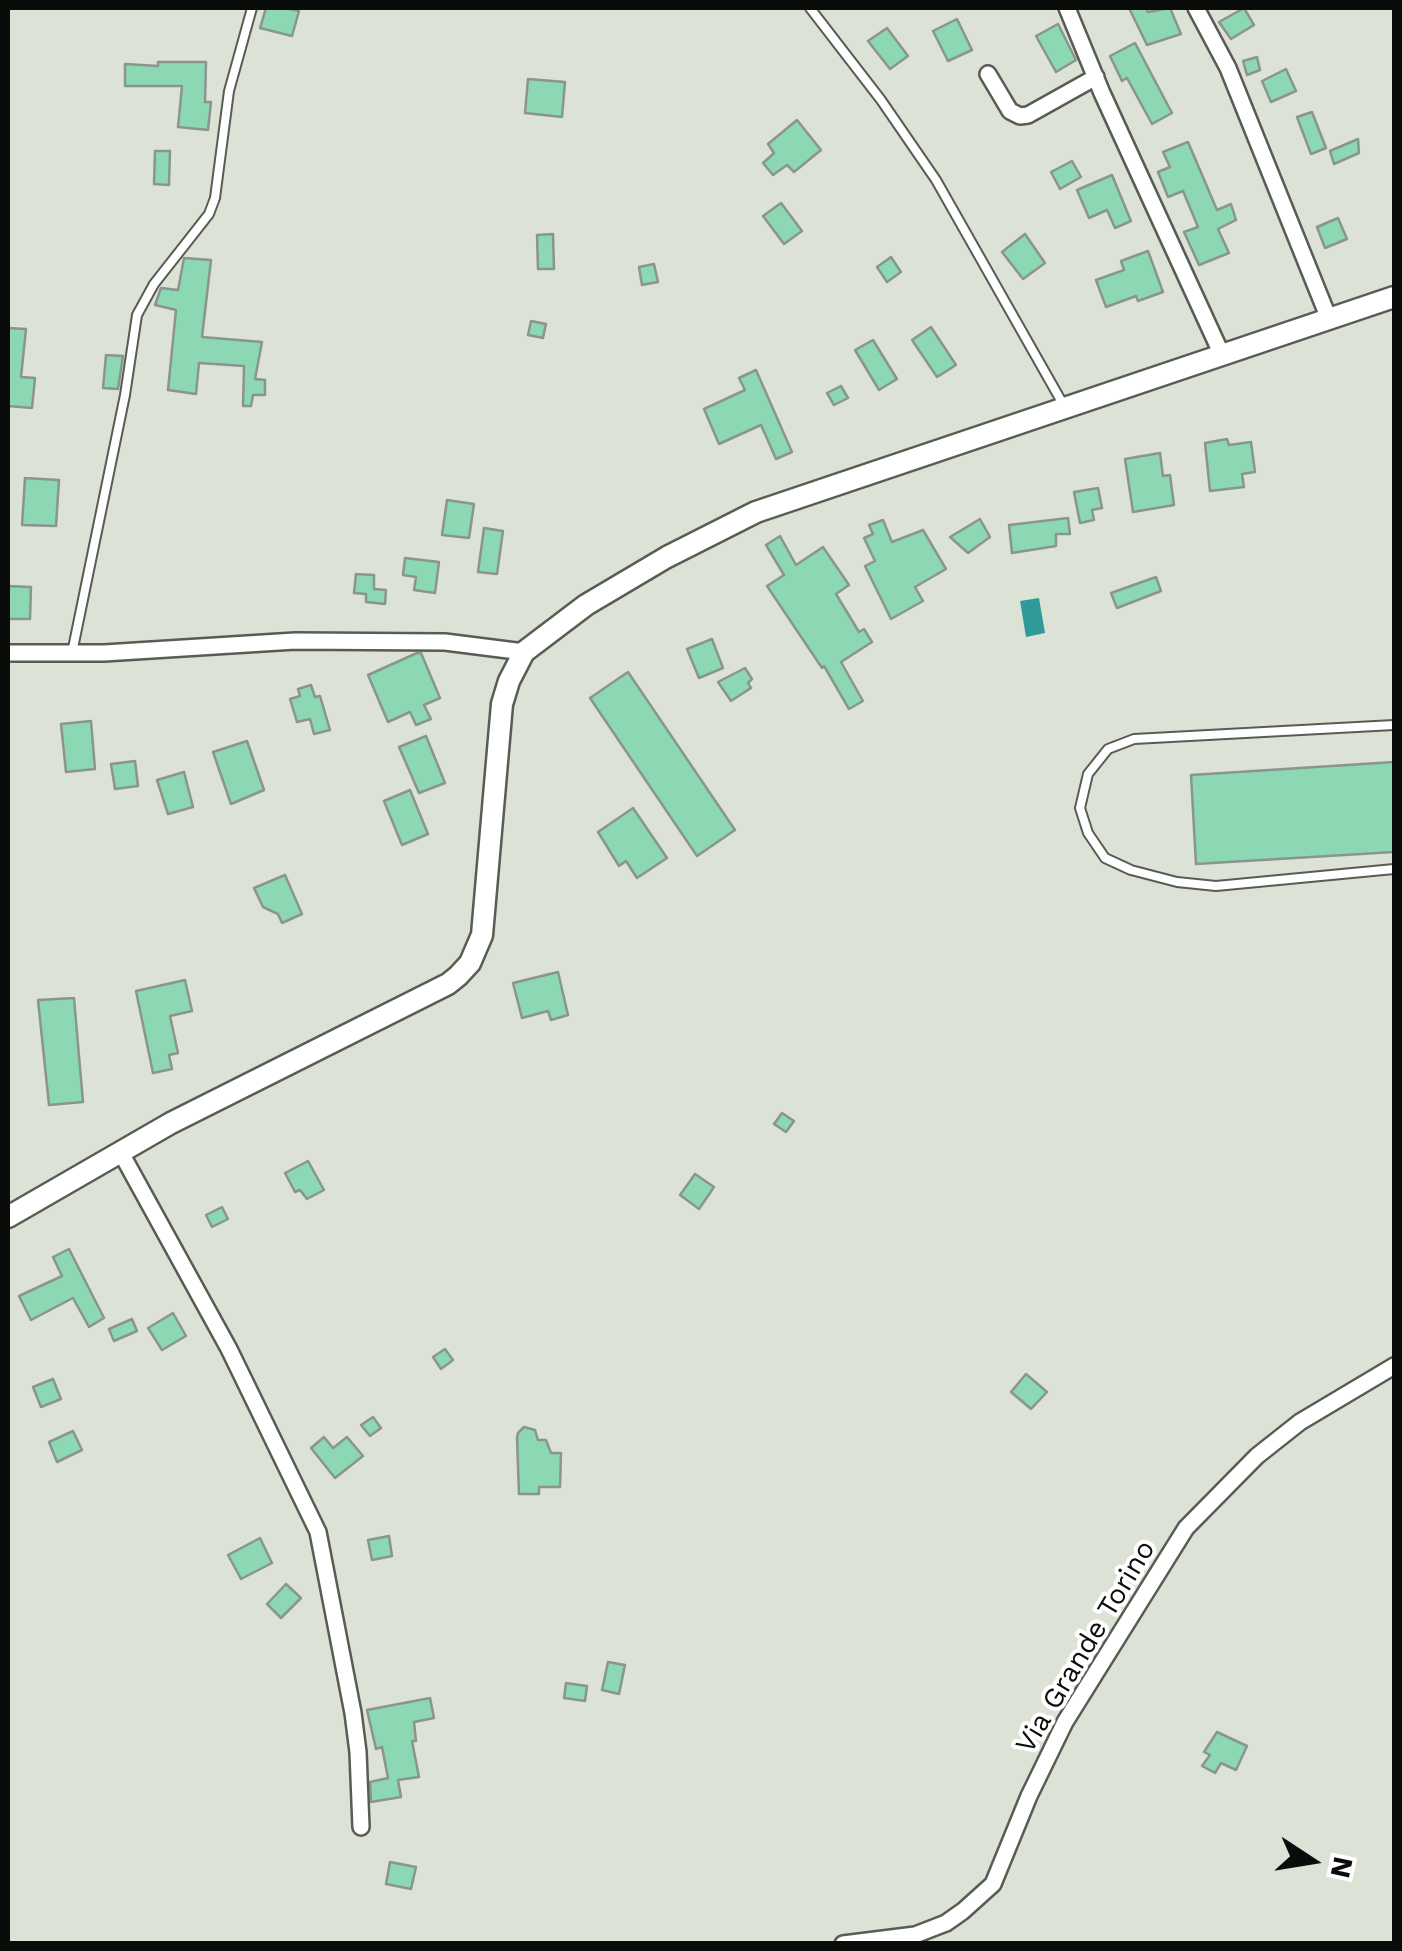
<!DOCTYPE html>
<html>
<head>
<meta charset="utf-8">
<style>
	body { margin:0 }
	#map { position:relative; width:1402px; height:1951px; overflow:hidden; background:#dde2d7; font-family:"Work Sans",sans-serif }
	canvas { display:block }
	.frame { position:absolute; inset:0; border:10px solid #0a0c09; pointer-events:none }
	.north { position:absolute; left:1262px; top:1811px; width:100px; height:100px; -webkit-text-stroke:8px #fff; paint-order:stroke; rotate:102deg; font-size:28px; font-weight:700; line-height:40px; text-align:center; color:#0a0c09 }
	.north::after { content:''; display:block; margin:auto; width:35px; height:45px; background:#0a0c09; clip-path:polygon(50% 0,100% 100%,50% 72%,0 100%) }
</style>
</head>
<body>
<div id="map">
<canvas width="1402" height="1951"></canvas>
<div class="frame"></div>
<div class="north">N</div>
</div>
<script>
const g = document.querySelector('canvas').getContext('2d');
g.lineJoin = 'round';
function paint(path, color) { g.fillStyle = color; g.fill(path, 'evenodd'); }
const toPath = rows => new Path2D(rows.map(r => 'M' + r).join(''));
function strokePath(path, color, width, dash) { g.strokeStyle = color; g.lineWidth = width; g.lineCap = dash ? 'butt' : 'round'; g.setLineDash(dash || []); g.stroke(path); }
function write(font, color, halo, rows, align = 'center') {
  g.font = font + ' "Work Sans",sans-serif'; g.lineWidth = 8; g.setLineDash([]); g.textBaseline = 'middle'; g.strokeStyle = halo; g.fillStyle = color; for (const [text, x, y, turn = 0] of rows) {
    g.save(); g.translate(x, y); g.rotate((+turn || 0) * Math.PI / 180); g.textAlign = isNaN(turn) ? turn : align; if (halo) g.strokeText(text, 0, 0); g.fillText(text, 0, 0); g.restore();
  }
}
const water = toPath([
	[1039,598,1045,633,1026,637,1020,601]
]);
const building = toPath([
	[266,8,285,8,299,11,292,36,260,28,266,8],
	[1129,8,1146,8,1148,12,1170,8,1181,34,1147,45,1129,8],
	[1244,8,1254,25,1231,39,1219,22,1244,8],
	[957,19,972,50,948,61,933,31,957,19],
	[1058,24,1076,60,1056,72,1036,36,1058,24],
	[887,28,908,56,890,69,868,41,887,28],
	[1135,43,1172,113,1152,124,1127,78,1122,81,1110,56,1135,43],
	[1257,57,1260,70,1247,75,1243,61,1257,57],
	[158,62,206,62,205,102,211,102,208,130,178,127,182,86,125,86,125,64,158,66,158,62],
	[1286,69,1296,91,1271,102,1262,81,1286,69],
	[528,79,565,82,562,117,525,113,528,79],
	[1312,112,1326,148,1311,154,1297,117,1312,112],
	[797,120,821,150,794,172,787,165,773,175,763,163,774,153,768,144,797,120],
	[1358,139,1359,153,1334,164,1330,151,1358,139],
	[1188,142,1217,210,1231,204,1236,220,1218,229,1229,253,1199,265,1184,232,1198,227,1183,191,1168,197,1158,172,1170,167,1163,152,1188,142],
	[155,151,170,151,169,185,154,184,155,151],
	[1072,161,1081,177,1060,189,1051,172,1072,161],
	[1112,175,1131,221,1115,228,1107,210,1089,218,1077,190,1112,175],
	[781,203,802,231,784,244,763,216,781,203],
	[1338,218,1347,239,1325,248,1317,227,1338,218],
	[553,234,554,269,538,269,537,235,553,234],
	[1025,234,1045,263,1023,279,1002,252,1025,234],
	[1148,251,1163,292,1138,301,1136,296,1106,307,1096,280,1124,270,1121,261,1148,251],
	[891,257,901,272,887,282,877,267,891,257],
	[184,258,211,260,202,337,262,342,255,379,265,380,265,395,253,395,251,406,243,406,244,366,199,363,196,394,168,390,176,310,155,305,161,288,178,290,184,258],
	[654,264,658,282,642,285,639,267,654,264],
	[531,321,546,324,543,338,528,335,531,321],
	[931,327,956,365,937,377,912,340,931,327],
	[8,328,26,329,21,377,35,378,32,408,8,406,8,328],
	[873,340,897,379,879,390,855,350,873,340],
	[106,355,123,356,118,389,103,388,106,355],
	[756,370,792,452,776,459,761,425,719,444,704,409,745,390,739,378,756,370],
	[841,386,848,398,834,405,827,393,841,386],
	[1227,439,1229,445,1251,442,1255,472,1242,474,1244,487,1210,491,1205,443,1227,439],
	[1160,453,1163,476,1170,475,1174,505,1133,512,1125,459,1160,453],
	[25,478,59,480,56,526,22,525,25,478],
	[1098,488,1102,508,1092,510,1094,520,1080,523,1074,492,1098,488],
	[447,500,474,504,469,538,442,535,447,500],
	[1068,518,1070,534,1056,534,1056,546,1012,553,1009,525,1068,518],
	[980,519,990,537,968,553,950,537,980,519],
	[883,520,892,542,923,530,946,569,915,587,923,601,891,619,865,566,875,561,864,538,873,534,869,525,883,520],
	[484,528,503,531,497,574,478,572,484,528],
	[780,536,796,565,823,547,849,585,836,594,859,632,864,629,872,642,841,662,863,701,849,709,824,666,822,668,767,586,784,575,766,545,780,536],
	[405,558,439,562,435,593,414,590,416,577,403,575,405,558],
	[356,574,374,575,374,589,386,590,385,604,366,602,366,594,354,593,356,574],
	[1156,577,1161,591,1117,608,1111,593,1156,577],
	[8,586,31,587,30,619,8,619,8,586],
	[712,639,723,668,699,678,687,649,712,639],
	[417,653,421,653,440,698,424,705,431,719,416,725,410,712,388,722,368,675,417,653],
	[745,668,752,679,748,683,751,688,731,701,718,682,745,668],
	[628,672,735,830,697,856,590,698,628,672],
	[311,685,315,697,320,696,330,730,314,734,310,719,297,722,290,699,300,696,298,689,311,685],
	[91,721,95,769,66,772,61,724,91,721],
	[426,736,445,783,419,793,399,747,426,736],
	[247,741,264,790,231,804,213,752,247,741],
	[135,761,138,786,115,789,111,764,135,761],
	[1394,762,1394,852,1196,864,1191,775,1394,762],
	[184,772,193,807,168,814,157,780,184,772],
	[410,790,428,834,402,845,384,801,410,790],
	[633,808,667,858,637,878,626,861,619,866,598,832,633,808],
	[285,875,302,914,282,923,278,914,263,907,254,888,285,875],
	[558,972,568,1015,551,1020,548,1011,522,1018,513,983,558,972],
	[185,980,192,1011,170,1016,178,1053,169,1055,172,1069,153,1073,136,991,185,980],
	[74,998,83,1102,49,1105,38,1000,74,998],
	[782,1113,794,1121,786,1132,774,1124,782,1113],
	[308,1161,324,1190,307,1199,300,1190,295,1192,285,1173,308,1161],
	[695,1174,714,1187,699,1209,680,1195,695,1174],
	[222,1207,228,1219,212,1227,206,1215,222,1207],
	[69,1249,104,1318,89,1327,73,1298,31,1320,19,1296,62,1276,53,1257,69,1249],
	[173,1313,186,1336,162,1350,148,1328,173,1313],
	[132,1319,137,1331,114,1341,109,1329,132,1319],
	[445,1349,453,1360,441,1369,433,1357,445,1349],
	[1026,1374,1047,1392,1031,1409,1011,1392,1026,1374],
	[53,1379,61,1399,41,1407,33,1387,53,1379],
	[373,1417,381,1428,370,1436,361,1425,373,1417],
	[524,1427,535,1430,538,1440,546,1440,551,1453,561,1453,560,1487,539,1487,539,1494,519,1494,517,1438,518,1433,524,1427],
	[73,1431,82,1450,57,1462,49,1442,73,1431],
	[324,1437,333,1448,347,1437,363,1456,335,1478,311,1448,324,1437],
	[389,1536,392,1556,372,1560,368,1540,389,1536],
	[260,1538,272,1563,241,1579,228,1555,260,1538],
	[286,1584,301,1598,281,1618,267,1604,286,1584],
	[608,1662,625,1665,619,1694,602,1690,608,1662],
	[566,1683,587,1686,585,1701,564,1698,566,1683],
	[430,1698,434,1718,414,1722,416,1741,412,1741,419,1777,398,1780,401,1797,371,1802,370,1782,388,1778,382,1747,376,1749,367,1710,430,1698],
	[1217,1732,1247,1746,1236,1770,1221,1763,1215,1773,1202,1766,1210,1755,1204,1752,1217,1732],
	[390,1862,416,1867,411,1889,386,1884,390,1862]
]);
const service = toPath([
	[810,8,881,100,936,180,1063,404],
	[72,653,125,395,137,315,154,284,209,214,215,198,229,91,252,8],
	[1394,725,1134,739,1108,749,1088,774,1080,808,1088,833,1105,858,1131,870,1177,882,1216,886,1394,869]
]);
const minor = toPath([
	[1067,8,1102,93,1222,355],
	[1196,8,1228,68,1329,319],
	[988,74,1010,111,1020,116,1028,115,1096,77],
	[8,653,104,653,295,641,445,642,524,652],
	[120,1151,229,1349,318,1532,353,1713,358,1752,361,1827],
	[843,1944,915,1935,946,1923,963,1911,993,1884,1029,1796,1065,1722,1186,1528,1257,1456,1300,1422,1394,1366]
]);
const tertiary = toPath([
	[8,1217,171,1123,448,984,458,976,470,963,482,935,502,704,509,681,524,652,586,605,667,557,756,512,1394,297]
]);
const streetNames = [
	["Via Grande Torino",1086,1647,-59]
];
paint(water, '#2f9a9a');
paint(building, '#8bd8b2');
strokePath(building, '#89958e', 2.5);
strokePath(service, '#585d53', 12);
strokePath(minor, '#585d53', 20);
strokePath(tertiary, '#585d53', 25);
strokePath(service, '#fff', 8);
strokePath(minor, '#fff', 15);
strokePath(tertiary, '#fff', 20);
write('28px', '#0a0c09', '#fff', streetNames);
</script>
</body>
</html>
